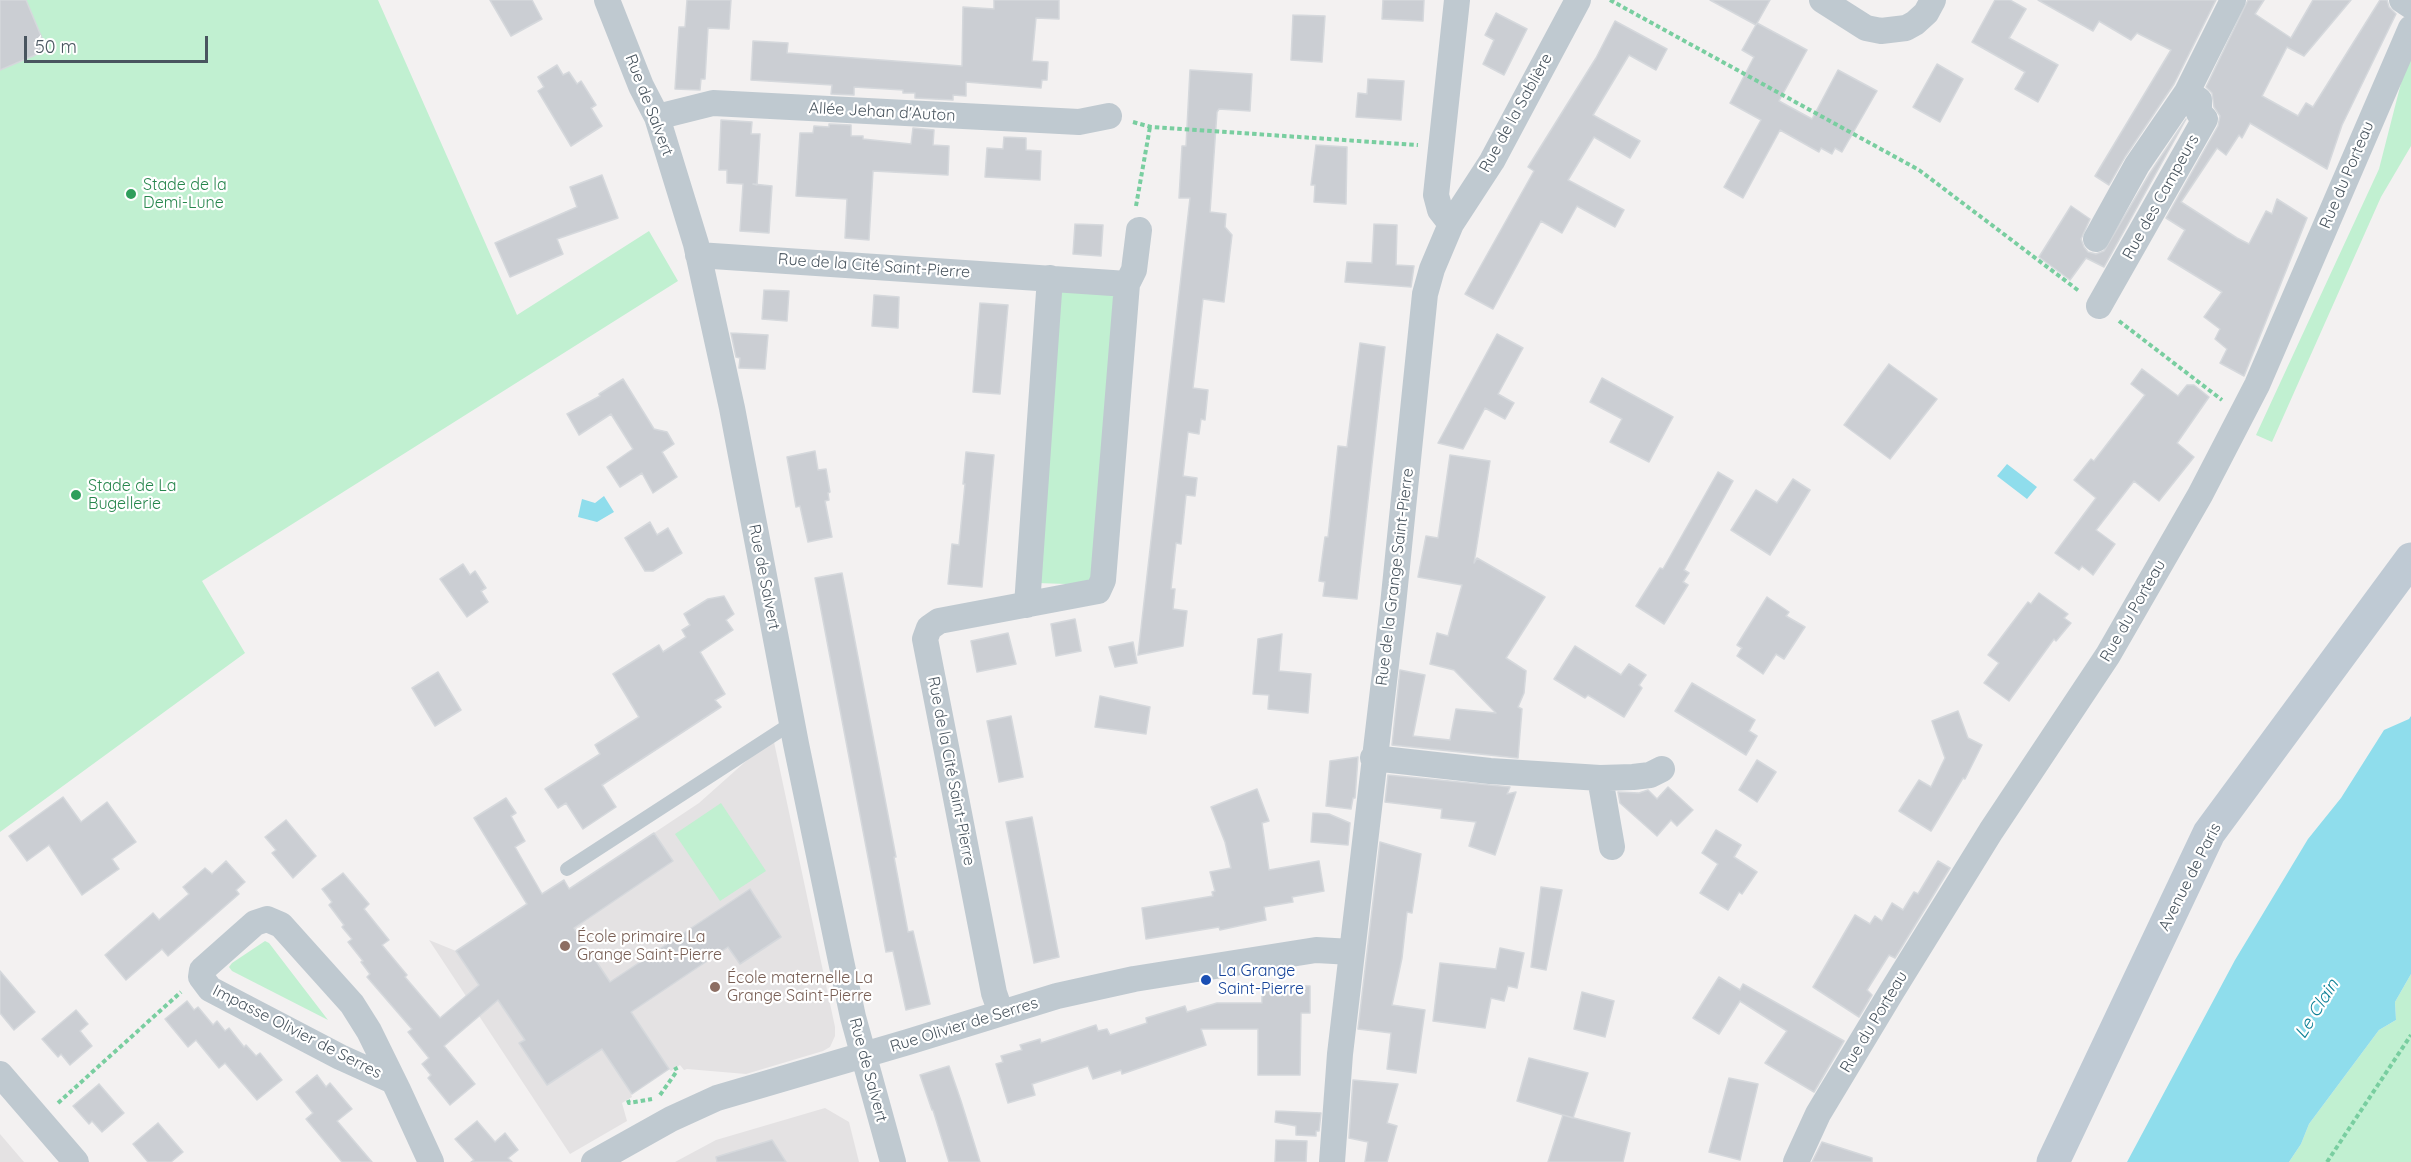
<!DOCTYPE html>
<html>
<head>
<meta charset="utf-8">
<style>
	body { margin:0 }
	#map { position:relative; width:2411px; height:1162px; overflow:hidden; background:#f3f1f1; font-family:Quicksand,sans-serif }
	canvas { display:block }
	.scale { position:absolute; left:24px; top:36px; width:184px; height:27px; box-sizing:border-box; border:3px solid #49555f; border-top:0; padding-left:8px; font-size:18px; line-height:21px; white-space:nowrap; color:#49555f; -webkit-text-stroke:4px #fff; paint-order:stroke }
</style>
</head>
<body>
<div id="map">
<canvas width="2411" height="1162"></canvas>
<div class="scale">50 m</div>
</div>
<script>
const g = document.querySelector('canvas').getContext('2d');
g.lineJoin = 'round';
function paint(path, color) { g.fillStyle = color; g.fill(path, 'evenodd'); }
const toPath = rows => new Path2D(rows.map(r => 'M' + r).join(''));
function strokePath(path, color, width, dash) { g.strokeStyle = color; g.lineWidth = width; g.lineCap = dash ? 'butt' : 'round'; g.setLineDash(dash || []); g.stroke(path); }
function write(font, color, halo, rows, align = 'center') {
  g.font = font + ' Quicksand,sans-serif'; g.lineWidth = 4.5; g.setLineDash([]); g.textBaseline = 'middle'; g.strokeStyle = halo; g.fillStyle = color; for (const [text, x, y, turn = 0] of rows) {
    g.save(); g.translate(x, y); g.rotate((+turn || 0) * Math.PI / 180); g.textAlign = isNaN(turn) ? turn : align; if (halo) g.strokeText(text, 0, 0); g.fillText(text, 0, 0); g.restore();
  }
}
const education = toPath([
	[774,742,835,1027,835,1036,830,1047,823,1051,746,1074,687,1069,684,1070,680,1065,671,1071,669,1069,631,1094,632,1097,622,1103,627,1121,570,1154,429,940,456,951,521,908,525,913,553,895,549,889,564,880,570,889,699,803,754,754],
	[825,1108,849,1122,859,1162,675,1162,716,1140],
	[0,1134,24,1162,0,1162]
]);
const green = toPath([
	[0,0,378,0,517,315,649,231,678,281,202,581,245,653,0,832],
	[2411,44,2411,146,2381,197,2272,442,2256,435,2379,169],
	[1054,288,1120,294,1095,585,1037,583],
	[721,803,766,871,720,901,675,834],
	[265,941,269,943,328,1020,232,971,229,967,232,963],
	[2411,974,2411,1162,2289,1162,2301,1144,2309,1124,2379,1030,2396,1020,2395,1002]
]);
const water = toPath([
	[2007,464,2037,487,2027,499,1997,476],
	[604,496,614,512,597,522,578,517,582,499,595,503],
	[2411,716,2411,974,2395,1002,2396,1020,2379,1030,2309,1124,2301,1144,2289,1162,2127,1162,2235,960,2308,839,2341,798,2384,730,2409,719]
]);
const building = toPath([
	[0,0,26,0,47,50,0,70,0,0],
	[490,0,532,0,542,19,511,36,490,0],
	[687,0,731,0,729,29,708,28,705,79,701,79,700,90,675,89,679,27,685,27,687,0],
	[994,0,1059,0,1059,19,1036,18,1032,61,1048,62,1047,80,1042,80,1041,88,966,82,966,96,953,95,953,100,915,98,915,93,903,93,903,90,854,87,854,95,831,94,832,85,751,80,753,41,788,43,787,53,962,66,963,7,994,9,994,0],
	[1383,0,1424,0,1423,21,1382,19,1383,0],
	[1710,0,1770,0,1756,25,1710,0],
	[1995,0,2010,0,2026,9,2009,38,2058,65,2038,102,2015,89,2025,72,1972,42,1995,0],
	[2038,0,2216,0,2174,84,2125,157,2109,185,2095,176,2171,50,2137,33,2131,40,2099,21,2093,31,2038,0],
	[2248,0,2264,0,2255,14,2291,38,2313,0,2351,0,2304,56,2287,47,2262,96,2298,116,2306,103,2313,107,2380,0,2387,0,2389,7,2396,14,2342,125,2327,169,2250,123,2242,138,2239,135,2226,155,2217,148,2181,202,2237,238,2249,244,2266,211,2272,214,2277,199,2307,218,2244,376,2220,363,2227,349,2215,339,2220,329,2204,317,2222,292,2168,259,2185,230,2166,218,2218,126,2220,116,2214,107,2212,93,2206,87,2248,0],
	[1496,13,1527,29,1504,75,1483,64,1494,40,1485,35,1496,13],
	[1293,15,1325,16,1322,62,1291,60,1293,15],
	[1615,21,1667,49,1656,70,1629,55,1593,115,1640,141,1630,158,1594,137,1568,180,1624,210,1615,227,1577,206,1562,233,1541,221,1493,309,1465,294,1534,171,1528,167,1596,58,1615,21],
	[1757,23,1807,50,1779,101,1812,119,1838,70,1877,91,1842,152,1835,148,1832,154,1821,148,1819,152,1780,130,1743,198,1724,187,1761,120,1730,103,1754,57,1742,50,1757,23],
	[1937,64,1963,79,1940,122,1913,107,1937,64],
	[557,65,563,75,569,72,577,84,581,81,596,105,591,108,602,126,571,146,538,91,544,87,538,77,557,65],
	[1190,70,1252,74,1250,111,1219,109,1217,112,1210,212,1226,214,1225,227,1232,235,1224,302,1203,299,1193,388,1208,390,1205,420,1201,419,1199,434,1188,432,1183,476,1197,478,1195,496,1186,495,1181,544,1176,543,1171,589,1175,589,1173,609,1187,611,1183,646,1138,655,1190,198,1179,198,1182,146,1186,146,1190,70],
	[1368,79,1404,81,1401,120,1356,117,1358,93,1367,94,1368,79],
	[2186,119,2104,267,2086,258,2070,280,2039,257,2071,206,2090,219,2081,239,2084,247,2088,252,2096,254,2104,251,2150,173,2186,119],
	[721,120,752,122,751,134,760,134,757,185,753,184,772,186,769,233,740,231,743,184,727,183,727,170,719,170,721,120],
	[829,124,851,125,851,136,863,136,863,139,911,144,913,128,934,130,933,145,949,146,948,175,873,171,869,240,845,238,847,199,796,196,800,133,813,133,814,126,829,127,829,124],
	[1004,137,1026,138,1026,150,1041,151,1040,180,985,177,987,148,1003,149,1004,137],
	[1316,145,1347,147,1346,204,1314,202,1315,185,1311,185,1316,145],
	[602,175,618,218,557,239,563,254,510,277,495,243,577,207,570,187,602,175],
	[1075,224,1103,225,1101,256,1073,254,1075,224],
	[1374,224,1397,225,1396,265,1414,266,1411,287,1345,282,1347,262,1372,263,1374,224],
	[764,290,789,291,787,321,762,319,764,290],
	[874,295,899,297,898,328,872,326,874,295],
	[980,303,1008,305,1000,394,973,392,980,303],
	[731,333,768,335,765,369,739,368,740,358,736,357,731,333],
	[1497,334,1523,348,1498,394,1514,403,1505,419,1485,408,1463,449,1438,443,1497,334],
	[1360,343,1385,347,1357,599,1323,596,1325,582,1319,581,1325,537,1328,537,1338,446,1347,447,1360,343],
	[1889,364,1937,399,1890,459,1844,425,1889,364],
	[2142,369,2178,396,2187,385,2194,385,2209,397,2177,443,2194,457,2159,501,2134,481,2096,530,2115,544,2093,575,2082,566,2079,570,2055,553,2096,498,2074,480,2091,459,2094,461,2145,395,2131,384,2142,369],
	[1602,378,1673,417,1649,462,1610,442,1622,419,1590,402,1602,378],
	[623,379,654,429,667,432,674,444,662,452,677,477,653,493,642,473,620,487,607,467,633,449,611,414,579,435,567,414,600,396,599,394,623,379],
	[815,451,818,470,826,469,830,492,828,493,829,500,825,501,832,537,808,542,800,506,796,507,787,457,815,451],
	[966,452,994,455,982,587,948,584,952,544,959,545,965,484,963,484,966,452],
	[1450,455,1490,461,1474,563,1477,558,1545,597,1506,658,1526,671,1524,693,1518,707,1522,709,1518,758,1392,745,1400,670,1425,675,1413,736,1450,740,1456,709,1496,713,1454,670,1430,664,1437,633,1448,636,1462,585,1418,577,1426,536,1438,538,1450,455],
	[1718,472,1733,481,1684,570,1689,573,1683,582,1688,585,1664,624,1636,606,1660,568,1663,569,1718,472],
	[1793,479,1810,490,1770,555,1731,530,1756,490,1777,503,1793,479],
	[650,522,657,535,668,528,682,553,653,571,645,571,625,538,650,522],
	[463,564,470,575,475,571,486,588,481,591,488,602,467,617,440,579,463,564],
	[842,573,896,857,894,857,908,932,913,931,930,1004,906,1010,893,951,886,952,815,578,842,573],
	[2039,593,2068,614,2064,618,2071,623,2056,641,2054,639,2009,701,1984,683,1999,663,1988,655,2028,602,2031,604,2039,593],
	[724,596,734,614,726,620,733,630,700,652,725,694,715,700,721,707,602,785,616,807,583,829,566,803,558,808,545,789,600,754,595,745,639,717,613,674,659,645,663,652,686,637,682,630,690,625,684,614,708,599,724,596],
	[1767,597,1789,612,1786,616,1805,627,1784,659,1776,654,1763,674,1737,656,1742,648,1737,645,1767,597],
	[1075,619,1081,651,1056,656,1051,624,1075,619],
	[1008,633,1016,664,977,672,971,641,1008,633],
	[1282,634,1279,671,1311,674,1308,713,1268,709,1269,695,1253,694,1258,639,1282,634],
	[1133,642,1137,663,1115,667,1109,647,1133,642],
	[1575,646,1621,675,1629,664,1646,675,1639,685,1642,688,1624,717,1588,695,1585,698,1554,679,1575,646],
	[438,672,461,710,435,726,412,688,438,672],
	[1692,683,1755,720,1749,731,1757,736,1746,755,1675,711,1692,683],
	[1100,696,1150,707,1146,734,1095,727,1100,696],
	[1958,711,1968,738,1982,745,1965,779,1963,778,1931,831,1899,811,1919,780,1931,787,1945,758,1932,721,1958,711],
	[1011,716,1023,777,999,782,987,721,1011,716],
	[1358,757,1355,798,1353,798,1351,809,1326,806,1330,761,1358,757],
	[1757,760,1776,772,1757,802,1739,790,1757,760],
	[1388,775,1510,787,1507,794,1516,792,1495,855,1469,846,1476,822,1441,818,1442,809,1385,802,1388,775],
	[1668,787,1693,810,1677,826,1671,820,1657,836,1620,803,1618,792,1639,793,1648,790,1657,799,1668,787],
	[1257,789,1269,821,1262,823,1269,870,1319,861,1324,891,1292,897,1293,902,1264,907,1266,920,1220,930,1219,927,1146,939,1142,908,1213,896,1212,892,1215,891,1210,872,1231,868,1225,842,1211,807,1257,789],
	[63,797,81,822,107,802,136,842,112,859,119,869,82,895,49,845,27,861,9,836,63,797],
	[506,798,516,813,511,816,525,841,515,847,542,894,564,880,569,889,654,833,673,861,574,928,610,982,750,889,781,937,740,964,728,947,631,1012,669,1069,632,1094,602,1049,547,1085,519,1043,525,1040,498,1000,444,1046,475,1084,450,1105,428,1078,431,1075,422,1064,429,1058,408,1032,412,1029,367,977,370,974,361,962,363,961,348,942,352,939,342,927,344,925,329,905,332,902,322,889,343,873,369,904,364,909,389,940,382,945,407,975,405,977,440,1018,479,985,456,951,527,904,474,818,506,798],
	[1313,813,1329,814,1350,823,1348,845,1311,842,1313,813],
	[1032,817,1059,957,1034,963,1006,822,1032,817],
	[286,820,316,856,293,878,272,853,276,850,265,837,286,820],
	[1716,830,1741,845,1734,857,1757,872,1742,894,1739,892,1728,910,1700,893,1718,864,1702,853,1716,830],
	[1380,842,1421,854,1412,913,1407,912,1402,958,1392,1005,1425,1010,1416,1073,1387,1069,1391,1033,1358,1029,1380,842],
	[226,861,245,882,236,890,239,894,168,956,162,949,126,980,105,955,153,913,159,920,189,894,183,887,205,868,212,874,226,861],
	[1938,861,1950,868,1895,958,1889,955,1867,990,1872,995,1859,1017,1813,987,1855,915,1870,924,1875,916,1882,921,1892,903,1903,910,1914,892,1918,894,1938,861],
	[1541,887,1562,890,1546,970,1531,967,1541,887],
	[1500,948,1524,953,1517,988,1508,986,1504,1001,1491,998,1485,1028,1433,1021,1440,963,1496,969,1500,948],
	[0,971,35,1012,14,1030,0,1013,0,971],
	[1719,977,1740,990,1743,984,1844,1041,1814,1092,1765,1063,1787,1031,1740,1001,1719,1034,1693,1018,1719,977],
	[1262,985,1310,986,1310,1013,1301,1013,1300,1075,1258,1075,1258,1029,1201,1029,1206,1045,1122,1074,1121,1070,1093,1079,1088,1066,1032,1084,1035,1095,1008,1103,996,1064,1003,1062,1001,1056,1022,1050,1020,1045,1040,1039,1041,1043,1096,1025,1098,1031,1107,1029,1110,1035,1147,1023,1146,1018,1185,1006,1187,1012,1217,1003,1262,1003,1262,985],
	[1582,992,1614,1001,1605,1037,1574,1029,1582,992],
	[187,1001,194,1010,198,1007,213,1025,217,1021,225,1031,229,1028,244,1047,246,1045,256,1056,260,1053,282,1080,257,1100,225,1063,219,1068,196,1040,188,1047,165,1019,187,1001],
	[76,1010,88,1024,80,1031,92,1046,70,1065,61,1054,58,1057,42,1039,76,1010],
	[1529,1058,1588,1073,1573,1118,1517,1101,1529,1058],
	[949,1066,961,1101,980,1162,949,1162,933,1110,932,1110,920,1075,949,1066],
	[317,1075,326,1087,330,1083,352,1109,337,1121,372,1162,342,1162,306,1119,313,1113,296,1092,317,1075],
	[1729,1078,1758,1084,1740,1160,1709,1152,1729,1078],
	[1353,1080,1398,1084,1387,1123,1397,1126,1387,1162,1365,1162,1368,1142,1349,1138,1353,1080],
	[99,1084,124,1113,102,1132,92,1121,89,1124,73,1106,99,1084],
	[1276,1111,1321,1113,1319,1131,1316,1131,1316,1136,1296,1135,1296,1126,1275,1122,1276,1111],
	[1563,1115,1630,1133,1623,1162,1548,1162,1563,1115],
	[477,1121,495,1142,505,1133,518,1150,508,1158,512,1162,471,1162,474,1160,455,1139,477,1121],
	[158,1123,183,1152,171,1162,148,1162,133,1144,158,1123],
	[772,1140,786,1162,717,1162,716,1157,772,1140],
	[1276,1140,1307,1141,1306,1162,1275,1162,1276,1140],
	[1822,1142,1872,1158,1872,1162,1812,1162,1822,1142]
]);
const path = toPath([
	[1610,0,1919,170,2079,291],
	[1133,122,1151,127,1418,145],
	[1136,206,1150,127],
	[2119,321,2222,400],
	[660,1095,677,1071,675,1067],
	[628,1100,629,1103,652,1099],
	[58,1103,181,992],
	[2327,1162,2411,1035]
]);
const service = toPath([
	[567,869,792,723]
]);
const minor = toPath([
	[607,0,641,86,657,117,696,244,732,408,796,744,841,961,853,1017,893,1162],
	[1822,0,1866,28,1881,31,1906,28,1915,23,1926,13,1933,0],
	[2402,0,2411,6],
	[657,117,713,103,1079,122,1109,116],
	[1451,224,1440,210,1436,195,1457,0],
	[2096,239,2137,165,2187,92,2233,0],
	[698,255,1127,284,1134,270,1139,230],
	[2099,306,2205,119,2199,113,2199,100,2187,92],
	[1027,605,1050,278],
	[1373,758,1490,771,1600,778,1633,777,1650,775,1662,769],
	[1600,778,1612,847],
	[1001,1013,994,993,925,639,929,628,939,621,1098,591,1103,580,1127,284],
	[0,1074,76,1162],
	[393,1081,340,1057,210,989,201,977,202,970,255,923,267,919,281,925,352,1004,369,1031,398,1090,431,1162],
	[594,1162,671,1119,717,1098,908,1042,1057,996,1134,979,1316,950,1352,952],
	[1332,1162,1340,1054,1393,605,1425,294,1432,269,1451,224,1492,161,1578,0],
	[1796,1162,1818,1114,1892,991,1991,831,2108,655,2200,495,2257,385,2411,28]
]);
const secondary = toPath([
	[2053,1162,2209,833,2411,559]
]);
const markers = [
	[131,194,6,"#2e9e5b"],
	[76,495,6,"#2e9e5b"],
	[565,946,6,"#8d6e63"],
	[1206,980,6,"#1a4fb4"],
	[715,987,6,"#8d6e63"]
];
const streetNames = [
	["Rue de Salvert",649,105,69],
	["Allée Jehan d'Auton",882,112,3],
	["Rue de la Sablière",1516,113,-61],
	["Rue du Porteau",2347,175,-67],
	["Rue des Campeurs",2161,197,-61],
	["Rue de la Cité Saint-Pierre",874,266,4],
	["Rue de Salvert",764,577,79],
	["Rue de la Grange Saint-Pierre",1395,577,-83],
	["Rue du Porteau",2133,611,-60],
	["Rue de la Cité Saint-Pierre",951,771,79],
	["Avenue de Paris",2190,877,-63],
	["Rue du Porteau",1874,1022,-59],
	["Rue Olivier de Serres",964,1025,-17],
	["Impasse Olivier de Serres",297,1032,27],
	["Rue de Salvert",868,1070,75]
];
const leisureNames = [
	["Stade de la",143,185],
	["Demi-Lune",143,203],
	["Stade de La",88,486],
	["Bugellerie",88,504]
];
const educationNames = [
	["École primaire La",577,937],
	["Grange Saint-Pierre",577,955],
	["École maternelle La",727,978],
	["Grange Saint-Pierre",727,996]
];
const transitNames = [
	["La Grange",1218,971],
	["Saint-Pierre",1218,989]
];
const waterNames = [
	["Le Clain",2317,1009,-58]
];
paint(education, '#e4e2e3');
paint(green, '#c1f0d1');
paint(water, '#8fddec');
paint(building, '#cbced3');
strokePath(building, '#d5d8dc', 1.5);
strokePath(path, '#79cea0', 4, [4.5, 3]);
strokePath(service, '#bfc9d0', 14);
strokePath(minor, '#bfc9d0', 26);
strokePath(secondary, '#bfcad4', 33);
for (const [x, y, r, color] of markers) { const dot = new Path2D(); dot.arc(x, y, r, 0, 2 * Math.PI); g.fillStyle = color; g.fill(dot); strokePath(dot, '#fff', 2); }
write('16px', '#49555f', '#fff', streetNames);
write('16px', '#27864d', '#fff', leisureNames, 'left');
write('16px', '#785e54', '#fff', educationNames, 'left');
write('16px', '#164399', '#fff', transitNames, 'left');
write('italic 18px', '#0e8096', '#fff', waterNames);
</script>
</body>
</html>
